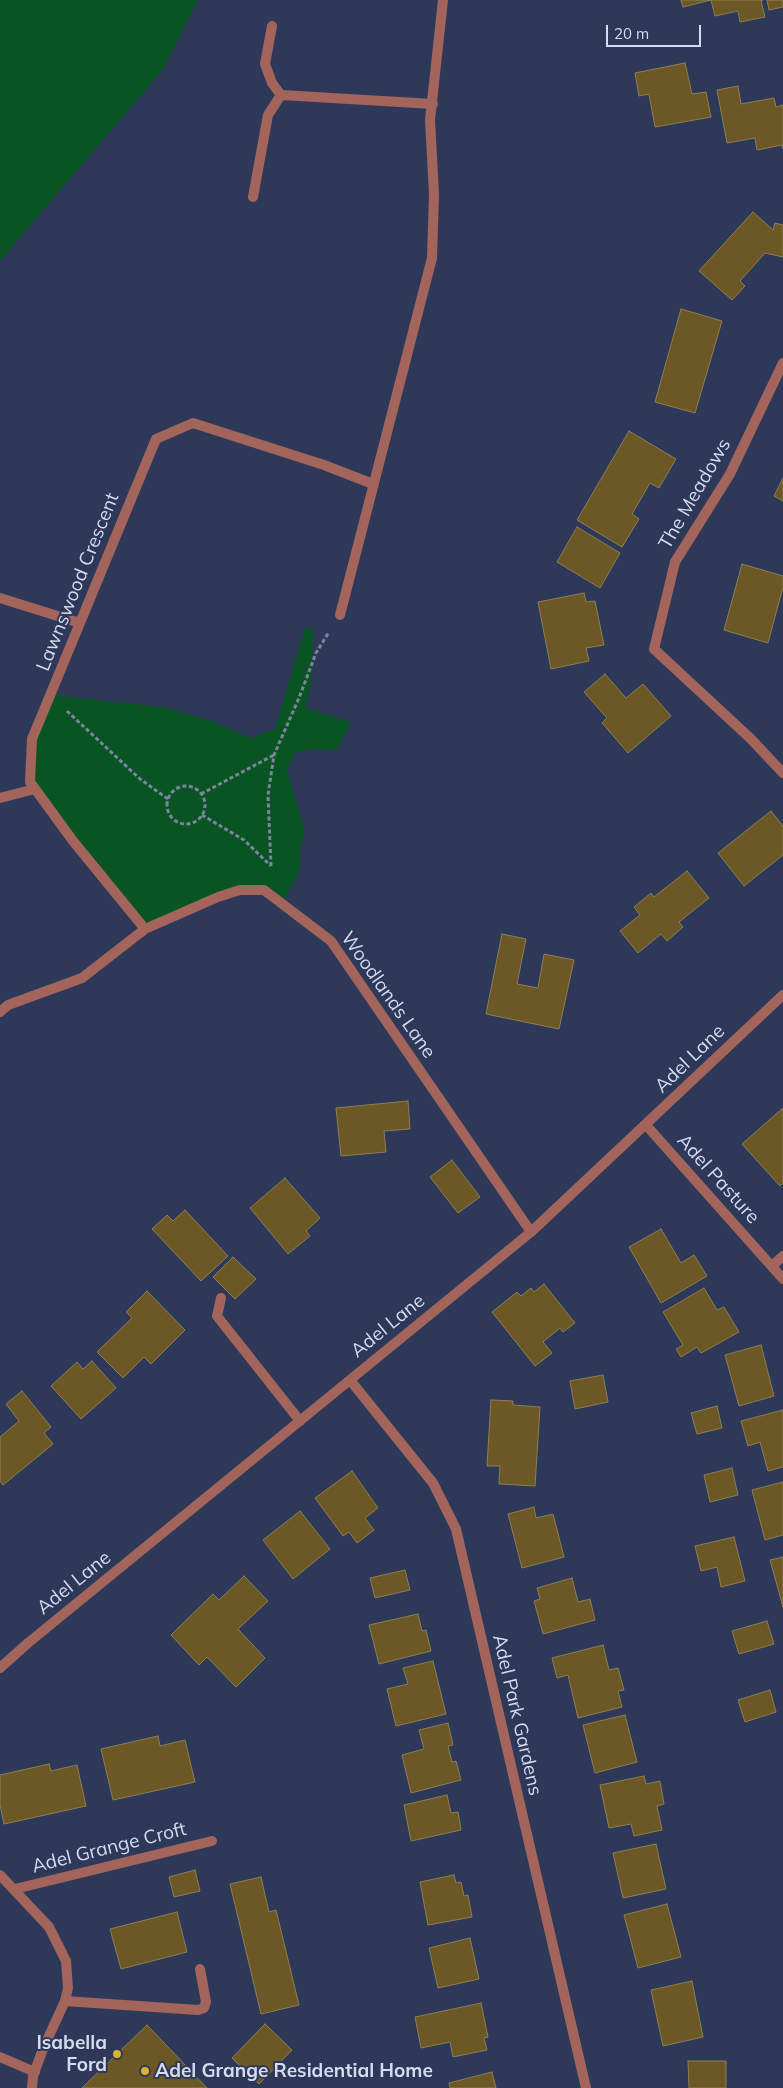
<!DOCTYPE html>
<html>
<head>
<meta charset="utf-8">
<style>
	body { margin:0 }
	#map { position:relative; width:783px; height:2088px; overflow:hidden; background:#2e3959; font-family:Mulish,sans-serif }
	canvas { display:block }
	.scale { position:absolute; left:606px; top:25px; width:95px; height:22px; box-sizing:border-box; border:2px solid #d4dcf0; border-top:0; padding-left:6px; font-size:15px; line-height:18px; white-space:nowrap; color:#d4dcf0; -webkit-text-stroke:4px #2e3959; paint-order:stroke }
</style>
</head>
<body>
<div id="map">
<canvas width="783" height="2088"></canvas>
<div class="scale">20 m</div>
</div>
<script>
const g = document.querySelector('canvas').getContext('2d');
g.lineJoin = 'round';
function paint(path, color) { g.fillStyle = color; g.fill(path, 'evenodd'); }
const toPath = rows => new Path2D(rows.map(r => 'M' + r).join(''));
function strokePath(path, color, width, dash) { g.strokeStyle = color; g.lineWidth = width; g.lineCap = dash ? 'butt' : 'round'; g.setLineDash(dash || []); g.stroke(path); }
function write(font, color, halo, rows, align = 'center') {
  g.font = font + ' Mulish,sans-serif'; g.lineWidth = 4; g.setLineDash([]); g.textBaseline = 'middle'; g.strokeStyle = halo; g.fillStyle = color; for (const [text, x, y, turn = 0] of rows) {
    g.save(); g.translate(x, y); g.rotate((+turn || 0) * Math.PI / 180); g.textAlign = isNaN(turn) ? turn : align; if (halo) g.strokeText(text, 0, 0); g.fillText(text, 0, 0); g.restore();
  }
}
const green = toPath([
	[0,0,198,0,164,68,0,261],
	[305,628,313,630,312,681,305,708,351,722,337,750,313,749,296,752,287,770,305,832,300,849,300,870,282,904,264,890,240,890,145,929,30,782,32,739,50,695,163,707,212,721,250,738,275,729]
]);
const building = toPath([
	[681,0,763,0,761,1,765,17,740,22,738,11,715,16,711,0,683,7,681,0],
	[767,0,783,0,783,7,769,10,767,0],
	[685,63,692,94,706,92,711,117,655,127,649,94,639,96,635,73,685,63],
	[738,86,741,104,774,98,776,107,783,105,783,149,782,145,757,150,755,138,727,143,717,90,738,86],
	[753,212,773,230,775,223,783,225,783,257,765,253,740,281,745,286,732,300,699,271,753,212],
	[681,309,722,321,695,413,655,402,681,309],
	[629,431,676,459,659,488,650,483,632,514,639,519,622,547,577,520,629,431],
	[783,478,783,501,774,496,783,478],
	[577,527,620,553,600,588,557,562,577,527],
	[742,564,783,576,783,587,768,643,724,630,742,564],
	[584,593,586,602,595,601,604,645,586,648,589,661,551,669,538,602,584,593],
	[605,674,626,698,643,684,671,716,628,753,602,723,607,718,584,692,605,674],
	[771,811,783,826,783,855,744,886,718,853,771,811],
	[687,871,709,898,679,922,683,927,667,941,661,934,638,953,620,931,640,915,634,907,651,893,654,897,687,871],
	[502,934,526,939,517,984,538,988,544,954,574,960,559,1029,486,1014,502,934],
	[408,1101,410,1129,384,1131,386,1152,341,1156,336,1108,408,1101],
	[783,1108,783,1183,780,1186,742,1144,783,1108],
	[452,1160,480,1197,458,1213,430,1177,452,1160],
	[285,1178,320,1218,306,1231,310,1236,288,1254,250,1208,285,1178],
	[185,1210,228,1256,201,1281,152,1229,167,1215,173,1221,185,1210],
	[661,1229,681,1263,694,1255,707,1276,661,1303,629,1247,661,1229],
	[233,1257,256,1279,235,1299,213,1277,233,1257],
	[544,1284,575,1323,563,1332,560,1328,543,1342,552,1353,535,1366,492,1312,517,1292,521,1296,531,1288,534,1292,544,1284],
	[704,1288,717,1310,724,1307,739,1332,701,1353,697,1347,681,1357,676,1349,683,1345,663,1312,704,1288],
	[147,1291,185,1330,151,1364,144,1357,123,1378,97,1352,132,1318,126,1312,147,1291],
	[761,1345,774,1396,739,1406,725,1355,761,1345],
	[92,1361,116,1388,81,1419,51,1386,77,1362,83,1369,92,1361],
	[603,1375,608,1402,575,1409,570,1381,603,1375],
	[22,1391,51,1427,44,1433,53,1444,3,1485,0,1481,0,1437,19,1421,6,1404,22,1391],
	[491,1400,513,1401,513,1405,540,1407,535,1486,499,1484,500,1466,487,1466,491,1400],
	[717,1406,722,1428,697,1434,691,1413,717,1406],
	[783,1410,783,1467,768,1471,760,1442,748,1446,741,1421,783,1410],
	[732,1468,738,1495,710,1502,704,1475,732,1468],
	[352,1471,378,1508,365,1518,374,1530,357,1543,349,1532,343,1536,315,1498,352,1471],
	[783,1482,783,1535,765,1540,752,1490,783,1482],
	[534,1507,536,1518,553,1514,564,1557,522,1568,508,1514,534,1507],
	[300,1511,330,1549,293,1579,263,1540,300,1511],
	[734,1537,745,1581,721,1587,717,1567,701,1571,695,1546,734,1537],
	[783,1557,783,1607,770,1560,783,1557],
	[405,1570,410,1590,375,1598,370,1578,405,1570],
	[244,1576,268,1601,238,1629,265,1658,236,1687,207,1657,199,1665,171,1635,213,1594,219,1600,244,1576],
	[572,1578,578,1602,590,1599,595,1620,543,1634,534,1601,540,1599,537,1588,572,1578],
	[418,1614,422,1631,426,1630,431,1651,379,1664,369,1625,418,1614],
	[767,1621,774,1644,739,1654,732,1631,767,1621],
	[603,1645,609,1670,618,1668,624,1690,618,1691,622,1707,578,1718,568,1675,557,1678,552,1658,603,1645],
	[433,1661,446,1714,396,1726,387,1689,408,1684,403,1668,433,1661],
	[770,1690,776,1712,745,1722,738,1700,770,1690],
	[625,1715,637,1762,595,1773,583,1725,625,1715],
	[448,1723,453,1745,448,1746,452,1762,456,1761,461,1780,411,1793,402,1755,424,1749,419,1730,448,1723],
	[158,1736,160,1746,185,1740,195,1782,113,1800,101,1749,158,1736],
	[49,1764,51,1771,77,1765,86,1806,4,1824,0,1805,0,1775,49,1764],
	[644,1776,646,1784,660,1781,664,1804,657,1806,662,1830,634,1836,631,1824,609,1828,600,1785,644,1776],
	[447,1795,451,1813,458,1812,461,1830,411,1841,404,1805,447,1795],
	[656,1844,666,1889,623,1898,613,1853,656,1844],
	[195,1870,200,1891,174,1897,169,1877,195,1870],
	[454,1875,456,1883,461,1882,464,1896,468,1895,472,1917,428,1925,420,1882,454,1875],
	[261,1877,269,1912,276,1910,299,2005,261,2014,230,1884,261,1877],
	[667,1904,681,1957,638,1968,624,1915,667,1904],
	[177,1912,187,1952,121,1969,110,1929,177,1912],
	[470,1938,479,1979,438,1988,429,1948,470,1938],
	[692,1981,703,2037,663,2046,651,1990,692,1981],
	[481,2003,488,2037,484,2038,487,2050,453,2057,450,2042,421,2048,415,2017,481,2003],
	[265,2024,292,2050,259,2084,232,2058,265,2024],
	[147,2025,207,2088,82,2088,117,2054,147,2025],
	[688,2061,726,2061,726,2088,689,2088,688,2061],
	[492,2072,496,2088,450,2088,449,2083,492,2072]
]);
const path = toPath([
	[67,711,140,779,168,799],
	'167 805a19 19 0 1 1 38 0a19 19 0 1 1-38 0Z',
	[201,794,274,755],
	[202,815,244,840,271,866],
	[271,866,268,795,274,755,299,698,316,653,329,632]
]);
const lane = toPath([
	[272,26,265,64,272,83,281,95,433,104],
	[253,197,268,115,281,95],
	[221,1298,217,1316,300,1421],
	[0,2057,35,2072]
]);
const street = toPath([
	[783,363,730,474,675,562,654,649,751,739,783,773],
	[0,598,80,623],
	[340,615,432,258,434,194,430,120,443,0],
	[0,798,35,789],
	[145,929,73,841,30,782,32,739,156,439,193,423,324,465,373,484],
	[0,1012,8,1005,82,978,145,929,218,897,240,890,264,890,331,941,531,1232],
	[646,1125,783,1279],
	[772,1266,783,1256],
	[350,1380,433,1483,456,1529,586,2088],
	[0,1668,28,1643,531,1232,783,995],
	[0,1875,49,1927,66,1961,68,1988,65,2001,43,2049,33,2076,32,2088],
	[15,1889,212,1841],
	[65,2001,198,2010,204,2008,206,2002,200,1969]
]);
const markers = [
	[117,2054,5,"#dcb233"],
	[145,2071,5,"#dcb233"]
];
const streetNames = [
	["The Meadows",695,494,-60],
	["Lawnswood Crescent",78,582,-68],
	["Woodlands Lane",388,995,55],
	["Adel Lane",690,1059,-44],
	["Adel Pasture",718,1179,48],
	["Adel Lane",388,1326,-39],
	["Adel Lane",74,1583,-39],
	["Adel Park Gardens",517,1715,77],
	["Adel Grange Croft",109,1848,-14]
];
const poiNames = [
	["Isabella",107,2043],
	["Ford",107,2065],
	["Adel Grange Residential Home",155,2071,"left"]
];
paint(green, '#085523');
paint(building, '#6b5824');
strokePath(building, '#8d7e57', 1);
strokePath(path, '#7b859f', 3, [4, 2.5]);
strokePath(lane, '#a2645b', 10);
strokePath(street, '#a2645b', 10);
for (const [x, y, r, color] of markers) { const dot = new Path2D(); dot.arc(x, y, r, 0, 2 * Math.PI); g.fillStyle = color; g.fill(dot); strokePath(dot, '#2e3959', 2); }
write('19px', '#d4dcf0', '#2e3959', streetNames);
write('bold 19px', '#d4dcf0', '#2e3959', poiNames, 'right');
</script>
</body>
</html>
